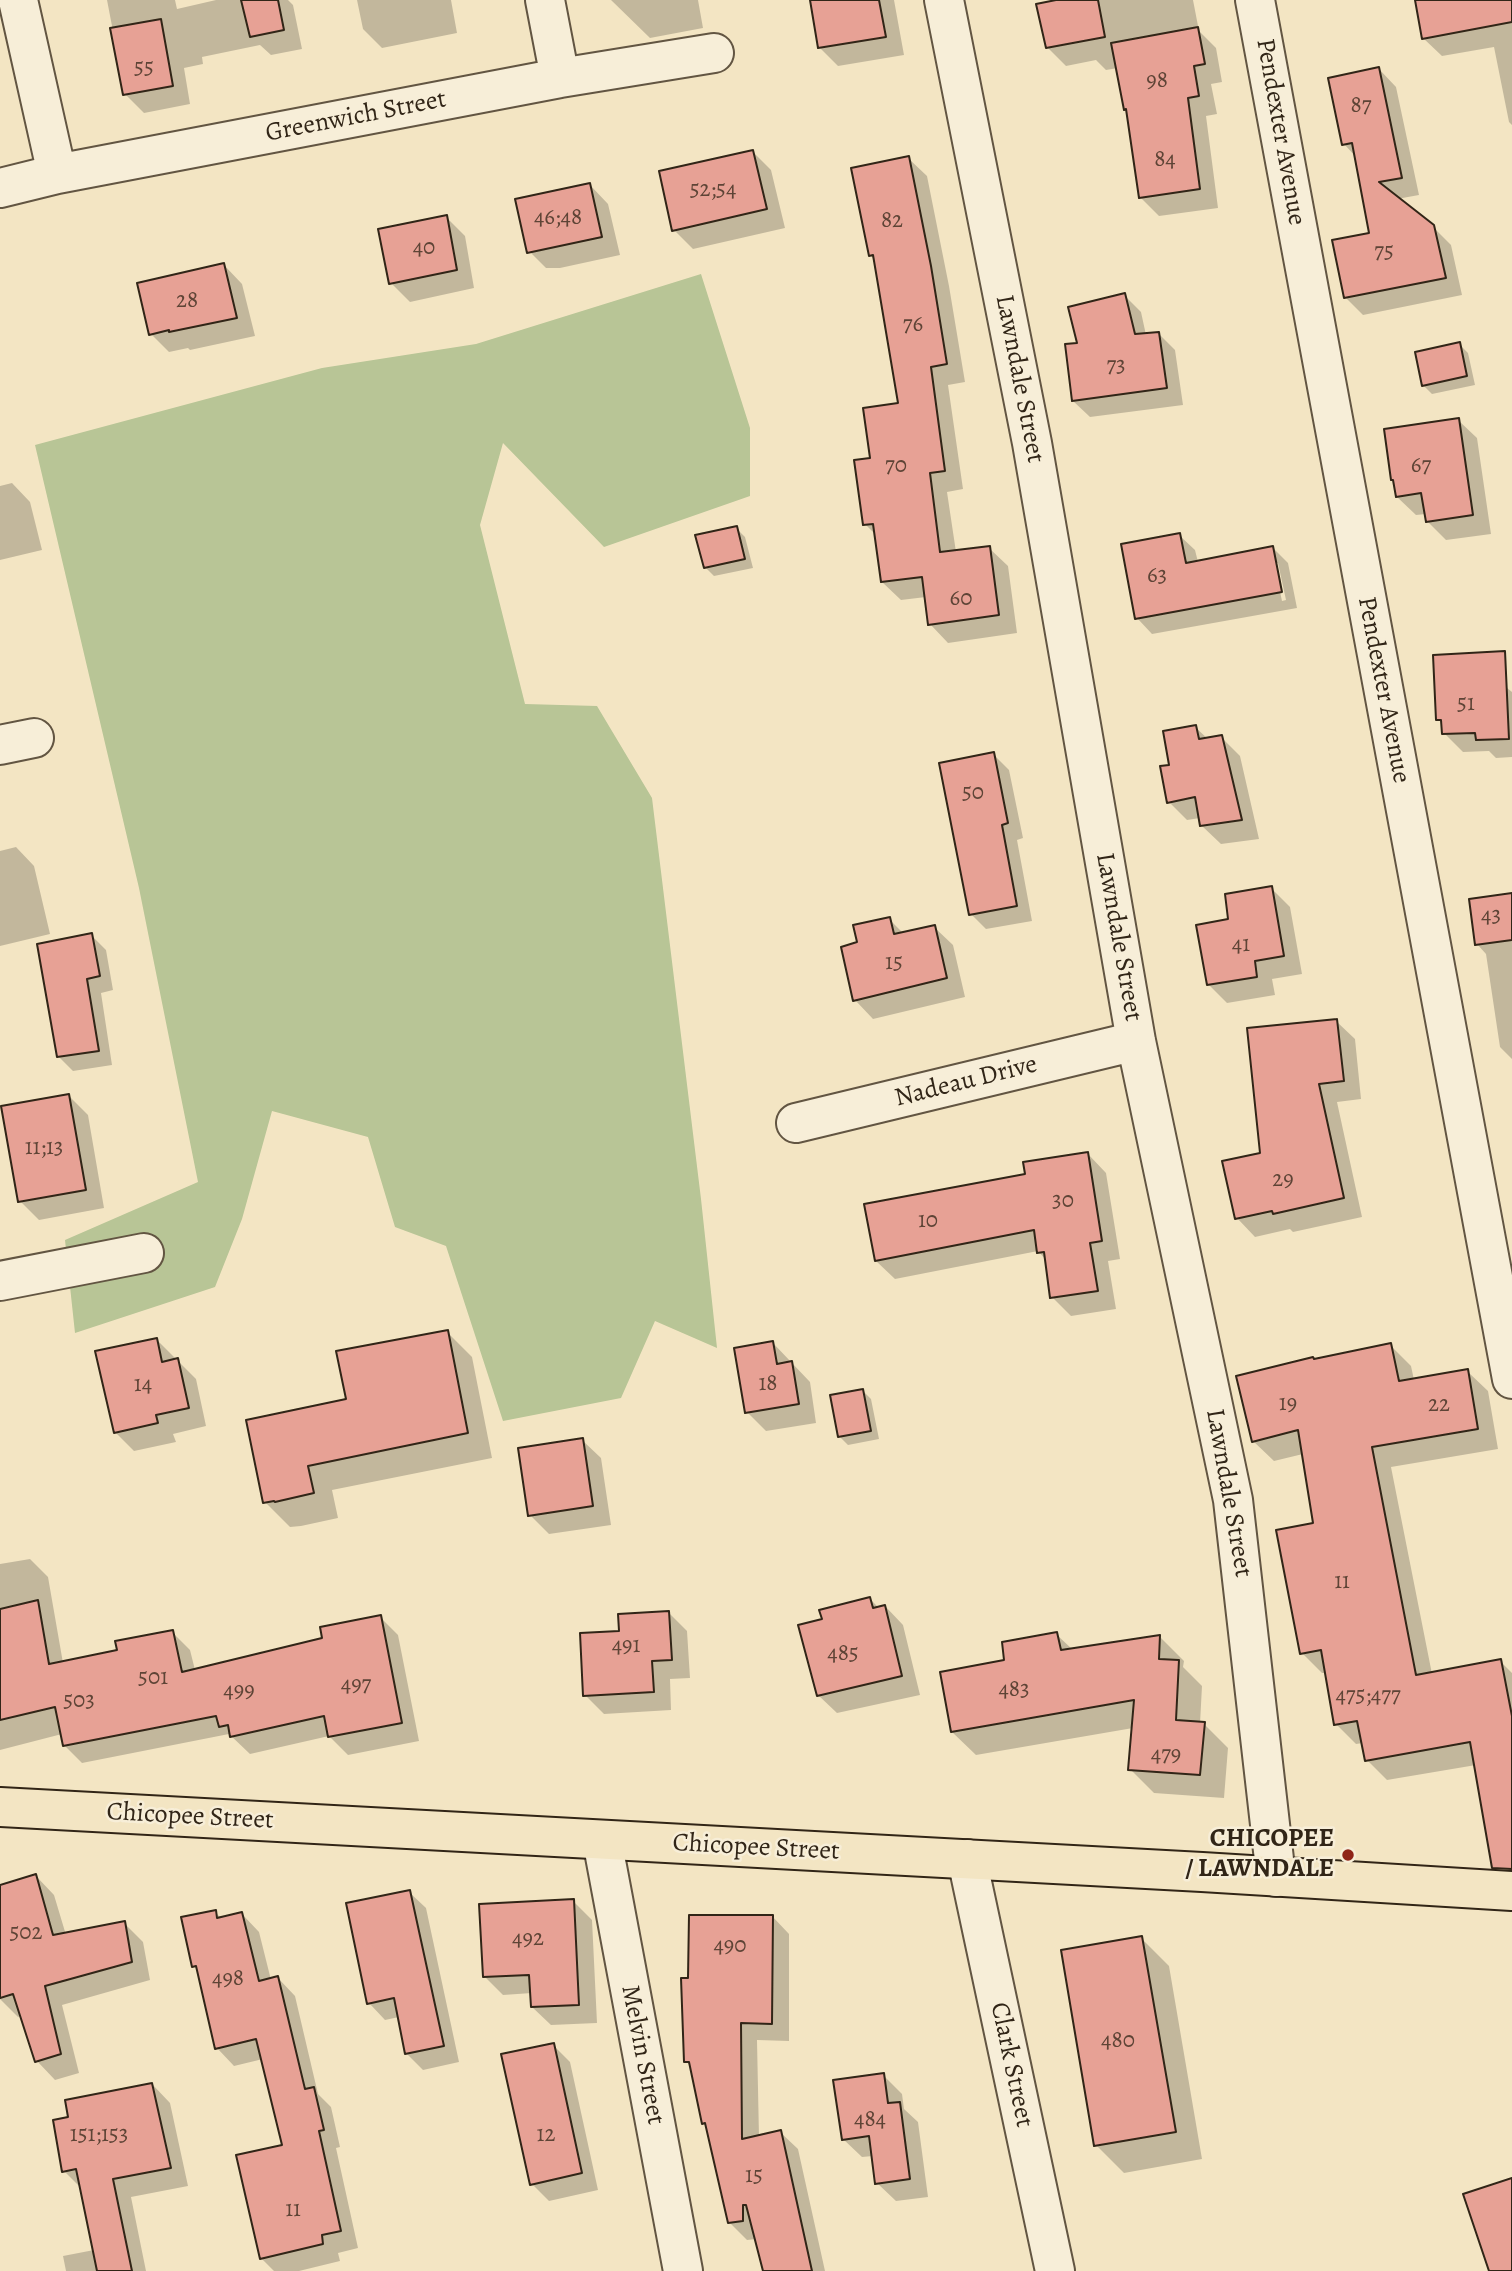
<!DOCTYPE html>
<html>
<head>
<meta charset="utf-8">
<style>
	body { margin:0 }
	canvas { display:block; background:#f3e5c3 }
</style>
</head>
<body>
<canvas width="1512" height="2271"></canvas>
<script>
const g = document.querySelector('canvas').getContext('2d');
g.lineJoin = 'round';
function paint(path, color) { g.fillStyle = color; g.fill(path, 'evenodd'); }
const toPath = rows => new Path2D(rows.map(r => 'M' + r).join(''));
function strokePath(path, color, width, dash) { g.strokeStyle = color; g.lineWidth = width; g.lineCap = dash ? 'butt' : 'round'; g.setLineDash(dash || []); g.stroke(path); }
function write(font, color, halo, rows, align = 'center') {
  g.font = font + ' Alegreya,serif'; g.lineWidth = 5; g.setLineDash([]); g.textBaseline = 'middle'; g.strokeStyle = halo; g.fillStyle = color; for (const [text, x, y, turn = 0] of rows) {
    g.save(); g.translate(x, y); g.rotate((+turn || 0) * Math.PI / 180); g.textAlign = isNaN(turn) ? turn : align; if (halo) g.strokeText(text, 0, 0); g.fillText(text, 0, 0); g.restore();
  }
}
const green = toPath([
	[701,274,750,428,750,496,604,547,503,443,480,525,525,704,597,706,652,798,701,1199,717,1348,655,1321,621,1398,503,1421,446,1246,395,1227,368,1137,272,1111,242,1219,215,1287,75,1333,65,1240,198,1182,139,888,35,445,322,368,476,344]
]);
const shadow = toPath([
	[107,0,175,0,177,9,216,0,288,0,293,5,302,49,271,55,260,45,202,57,203,64,184,68,190,104,144,113,125,94],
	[357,0,451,0,457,33,382,48,363,29],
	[611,0,698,0,703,28,650,38],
	[812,0,894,0,904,55,838,66,819,47],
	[1065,0,1193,0,1199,31,1216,48,1222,82,1211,84,1217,114,1206,116,1218,208,1159,216,1140,197,1128,112,1125,109,1118,68,1106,70,1096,60,1066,66,1047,47],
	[1416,0,1487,0,1512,18,1512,125,1509,122,1494,47,1442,56,1423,38],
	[1379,69,1396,87,1419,195,1397,199,1433,227,1451,245,1462,295,1363,315,1345,297,1371,234,1356,157,1344,144],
	[753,152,771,170,785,228,693,249,674,230],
	[908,158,927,176,949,286,965,382,948,385,963,489,947,492,956,552,989,548,1008,566,1017,633,948,643,930,624,926,597,901,600,882,582,876,535,865,524,872,460,900,404,876,261,870,255],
	[590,185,608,204,620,255,560,268,546,268,527,249],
	[446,217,465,236,474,288,410,302,391,283],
	[224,265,242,284,255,336,190,350,188,348,169,352,151,334],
	[1124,295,1141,312,1146,335,1158,333,1175,350,1183,405,1090,417,1073,401,1079,344],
	[1459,344,1468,353,1475,385,1432,394,1423,385],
	[1458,420,1477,438,1491,534,1446,540,1428,522,1426,514,1416,515,1397,497],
	[12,483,30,502,42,550,0,560,0,486],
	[736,528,745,537,753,568,714,576,705,567],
	[1179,535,1195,550,1198,562,1272,547,1288,563,1297,608,1152,634,1137,618],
	[1274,563,1278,563,1286,600,1282,601],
	[1488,654,1506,673,1507,688,1512,692,1512,757,1496,758,1489,751,1463,752,1444,733,1443,724,1438,719],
	[1195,727,1208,739,1221,737,1240,756,1259,839,1221,844,1202,826,1200,818,1187,820,1169,802,1171,766],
	[993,754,1009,770,1023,838,1017,840,1032,921,986,929,971,914],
	[16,847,34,866,50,934,0,946,0,851],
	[1271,888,1290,907,1302,974,1272,979,1275,995,1227,1003,1208,984,1230,921],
	[1512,895,1512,1059,1500,1047,1486,954,1477,944],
	[889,919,904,934,934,927,953,945,965,997,873,1019,855,1000,860,943],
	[91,935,106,950,113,990,101,993,112,1065,73,1071,59,1057],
	[1336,1021,1355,1039,1361,1099,1337,1102,1362,1217,1293,1232,1290,1229,1255,1237,1237,1218,1262,1154],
	[69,1096,88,1115,104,1208,39,1220,20,1201],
	[1088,1154,1106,1173,1120,1259,1108,1261,1116,1309,1071,1316,1052,1297,1046,1260,1038,1251,895,1279,876,1261,1027,1175],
	[447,1332,472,1357,492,1458,332,1490,338,1518,301,1526,290,1527,265,1502,348,1401],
	[156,1339,196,1379,206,1426,173,1434,176,1442,134,1451,115,1432],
	[773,1343,810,1382,816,1423,766,1431,747,1412],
	[1390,1345,1411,1366,1414,1380,1467,1371,1488,1391,1498,1449,1391,1467,1432,1674,1500,1661,1512,1673,1512,1850,1476,1765,1387,1780,1367,1760,1363,1743,1356,1744,1336,1724,1327,1673,1322,1673,1302,1653,1315,1525,1303,1454,1274,1461,1253,1441,1314,1361],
	[862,1390,871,1399,879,1439,848,1445,839,1436],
	[582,1440,601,1458,611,1525,549,1534,530,1515],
	[30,1559,48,1577,63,1663,119,1652,172,1632,190,1650,195,1670,324,1640,380,1617,398,1635,419,1741,348,1755,329,1736,250,1754,229,1734,82,1763,64,1745,62,1734,0,1750,0,1564],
	[870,1599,879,1608,885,1606,903,1625,920,1695,837,1713,818,1695,824,1620],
	[668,1612,687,1631,690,1678,670,1679,671,1710,604,1714,585,1695,621,1633],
	[1056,1634,1073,1650,1160,1637,1184,1661,1183,1667,1202,1686,1200,1724,1204,1724,1228,1748,1224,1798,1154,1793,1130,1769,1133,1728,976,1755,952,1732,1006,1662],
	[36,1876,54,1895,66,1935,124,1923,143,1942,150,1980,62,2005,79,2073,55,2080,37,2061,22,2015,18,2017,0,1999,0,1887],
	[409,1892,426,1908,459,2062,423,2070,406,2053,399,2017,385,2020,369,2003],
	[573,1901,592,1920,597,2023,551,2025,532,2007,532,1993,503,1995,484,1976],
	[215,1912,222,1919,242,1914,259,1932,271,1980,278,1978,295,1996,318,2094,331,2107,340,2147,336,2148,358,2248,338,2253,340,2261,299,2271,274,2271,261,2258,284,2146,263,2059,234,2066,217,2048,199,1971,194,1966],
	[772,1916,789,1934,789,2041,757,2040,759,2137,780,2132,798,2149,825,2271,765,2271,756,2239,747,2240,729,2222,707,2127,704,2123,692,2068,686,2061,690,1980],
	[1141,1938,1169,1966,1202,2159,1124,2173,1096,2145],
	[553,2045,570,2062,598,2190,549,2201,532,2184],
	[883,2075,902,2094,904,2109,918,2122,928,2197,896,2201,877,2183,873,2156,862,2157,843,2139],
	[152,2084,170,2103,188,2186,131,2197,146,2271,66,2271,63,2256,94,2250,82,2189,64,2171,71,2118]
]);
const building = toPath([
	[241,0,278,0,284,30,250,37,241,0],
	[810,0,879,0,886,37,818,48,810,0],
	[1056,0,1098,0,1105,37,1046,48,1036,4,1056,0],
	[1415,0,1512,0,1512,22,1422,39,1415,0],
	[161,19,173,86,123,95,110,28,161,19],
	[1198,27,1205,64,1194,66,1199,96,1188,98,1200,189,1139,198,1126,109,1124,110,1111,43,1198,27],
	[1379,67,1402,178,1379,182,1434,225,1446,278,1344,298,1332,240,1369,233,1352,143,1342,145,1328,78,1379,67],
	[753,150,767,209,672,231,659,171,753,150],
	[909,156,931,266,947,364,931,367,945,471,930,473,940,552,990,546,999,615,928,625,922,577,881,582,873,524,863,525,854,460,870,458,863,408,898,403,873,255,869,256,851,168,909,156],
	[590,183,602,237,527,253,515,199,590,183],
	[447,215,457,270,389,284,378,229,447,215],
	[224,263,237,318,169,332,169,330,149,335,137,283,224,263],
	[1125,293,1135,334,1159,332,1167,388,1072,401,1065,344,1077,343,1068,307,1125,293],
	[1460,342,1467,376,1422,386,1415,352,1460,342],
	[1459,418,1473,515,1426,522,1421,493,1396,497,1393,480,1391,480,1384,429,1459,418],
	[737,526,745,559,704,568,695,535,737,526],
	[1180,533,1186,563,1273,546,1282,592,1135,619,1121,544,1180,533],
	[1505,651,1509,739,1476,740,1475,733,1442,734,1441,720,1436,720,1433,655,1505,651],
	[1196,725,1199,739,1222,735,1242,820,1200,826,1195,797,1167,803,1160,766,1169,765,1163,731,1196,725],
	[994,752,1008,823,1002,825,1017,906,969,915,939,763,994,752],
	[1272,886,1284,956,1255,961,1257,977,1207,985,1196,925,1228,919,1225,894,1272,886],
	[1512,893,1512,940,1475,945,1469,899,1512,893],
	[890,917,894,934,935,925,947,978,853,1001,841,947,857,942,853,925,890,917],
	[92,933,100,976,87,979,99,1051,57,1057,37,944,92,933],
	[1337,1019,1344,1081,1319,1084,1344,1198,1273,1214,1272,1211,1235,1219,1222,1161,1260,1153,1247,1028,1337,1019],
	[69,1094,86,1190,18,1202,1,1106,69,1094],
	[1088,1152,1102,1241,1090,1243,1098,1291,1050,1298,1044,1252,1037,1253,1034,1230,875,1261,864,1204,1025,1174,1023,1162,1088,1152],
	[448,1330,468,1433,308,1466,314,1493,275,1502,274,1501,263,1503,246,1420,346,1399,336,1351,448,1330],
	[157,1338,162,1362,178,1358,189,1408,156,1415,158,1423,114,1433,95,1351,157,1338],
	[773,1341,777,1364,792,1361,799,1404,745,1413,734,1348,773,1341],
	[1391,1343,1399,1381,1468,1369,1478,1429,1372,1447,1416,1675,1501,1659,1512,1716,1512,1869,1492,1868,1470,1742,1365,1761,1357,1721,1334,1725,1321,1650,1300,1654,1276,1530,1313,1523,1298,1430,1252,1442,1236,1376,1313,1357,1314,1359,1391,1343],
	[863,1389,871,1431,838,1437,830,1395,863,1389],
	[583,1438,593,1506,528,1516,518,1448,583,1438],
	[870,1597,873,1608,885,1605,902,1676,817,1696,798,1625,822,1619,819,1610,870,1597],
	[38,1600,49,1664,117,1650,115,1641,173,1630,182,1672,322,1638,320,1627,381,1615,402,1723,328,1737,324,1716,230,1737,228,1725,219,1727,216,1716,63,1746,55,1707,0,1720,0,1609,38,1600],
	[669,1611,672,1660,652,1661,654,1692,583,1696,580,1633,619,1631,618,1614,669,1611],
	[1057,1632,1061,1650,1160,1635,1159,1659,1179,1660,1176,1720,1205,1722,1200,1775,1128,1770,1134,1700,951,1732,940,1672,1004,1660,1002,1642,1057,1632],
	[36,1874,53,1935,125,1921,132,1962,45,1986,61,2054,35,2062,13,1994,0,1998,0,1885,36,1874],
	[410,1890,444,2046,405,2054,394,1998,367,2004,346,1903,410,1890],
	[574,1899,579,2005,531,2007,529,1975,483,1977,479,1904,574,1899],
	[216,1910,217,1918,242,1912,259,1981,278,1976,305,2089,314,2087,324,2130,319,2131,341,2231,322,2235,323,2244,260,2259,236,2155,282,2145,256,2039,215,2049,196,1966,192,1967,181,1917,216,1910],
	[689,1915,773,1915,772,2024,741,2023,742,2139,781,2130,812,2271,763,2271,746,2205,743,2205,743,2221,728,2223,705,2123,702,2124,689,2062,684,2062,681,1978,688,1978,689,1915],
	[1142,1936,1176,2132,1094,2146,1061,1950,1142,1936],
	[554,2043,582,2173,530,2185,501,2054,554,2043],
	[884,2073,888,2103,900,2102,910,2179,875,2184,869,2136,842,2140,833,2080,884,2073],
	[152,2083,171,2168,113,2179,132,2271,97,2271,76,2169,62,2172,53,2120,68,2117,65,2100,152,2083],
	[1512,2178,1512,2271,1489,2271,1463,2194,1512,2178]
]);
const minor = toPath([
	[18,0,57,174],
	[545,0,560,78],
	[944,0,1032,443,1136,1041,1233,1500,1276,1877],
	[1255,0,1512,1379],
	[0,188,57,174,560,78,714,53],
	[0,745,34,738],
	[796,1123,1136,1041],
	[0,1281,144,1253],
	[602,1840,683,2271],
	[967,1859,1055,2271]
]);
const major = toPath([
	[0,1807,1202,1872,1512,1891]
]);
const markers = [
	[1348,1855,7,"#8f2418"]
];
const numberNames = [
	["55",144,68],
	["98",1157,81],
	["87",1361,106],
	["84",1165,160],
	["52;54",713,190],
	["46;48",558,218],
	["82",892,221],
	["40",424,248],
	["75",1384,252],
	["28",187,301],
	["76",913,325],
	["73",1116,366],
	["70",896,466],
	["67",1421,466],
	["63",1157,576],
	["60",961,599],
	["51",1466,704],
	["50",973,793],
	["43",1491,916],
	["41",1241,945],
	["15",894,963],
	["11;13",44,1148],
	["29",1283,1180],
	["30",1063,1201],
	["10",928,1221],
	["18",768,1384],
	["14",143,1385],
	["19",1288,1404],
	["22",1439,1405],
	["11",1342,1582],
	["491",626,1646],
	["485",843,1654],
	["501",153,1678],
	["497",356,1685],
	["483",1014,1690],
	["499",239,1691],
	["475;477",1368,1696],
	["503",79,1701],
	["479",1166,1755],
	["502",26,1933],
	["492",528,1939],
	["490",730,1946],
	["498",228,1979],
	["480",1118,2041],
	["484",870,2120],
	["151;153",99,2135],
	["12",546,2135],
	["15",754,2176],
	["11",293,2210]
];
const streetNames = [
	["Greenwich Street",356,117,-11],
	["Pendexter Avenue",1280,132,80],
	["Lawndale Street",1019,379,79],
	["Pendexter Avenue",1383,690,79],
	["Lawndale Street",1118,937,80],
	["Nadeau Drive",966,1082,-14],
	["Lawndale Street",1228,1493,80],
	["Chicopee Street",190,1817,3],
	["Chicopee Street",756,1848,3],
	["Melvin Street",642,2055,79],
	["Clark Street",1011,2065,78]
];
const poiNames = [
	["CHICOPEE",1334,1840],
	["/ LAWNDALE",1334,1870]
];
paint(green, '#b8c596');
paint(shadow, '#0003');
paint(building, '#e7a195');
strokePath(building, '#312517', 2);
strokePath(minor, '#625542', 42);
strokePath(major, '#312517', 42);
strokePath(minor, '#f7eed8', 38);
strokePath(major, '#f3e5c3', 38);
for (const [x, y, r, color] of markers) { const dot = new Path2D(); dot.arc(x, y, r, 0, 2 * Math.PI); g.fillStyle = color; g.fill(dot); strokePath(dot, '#f7eed8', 2.5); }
write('23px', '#5e4436', null, numberNames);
write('26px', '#312517', '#f7eed8', streetNames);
write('bold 26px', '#312517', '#f7eed8', poiNames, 'right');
</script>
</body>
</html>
